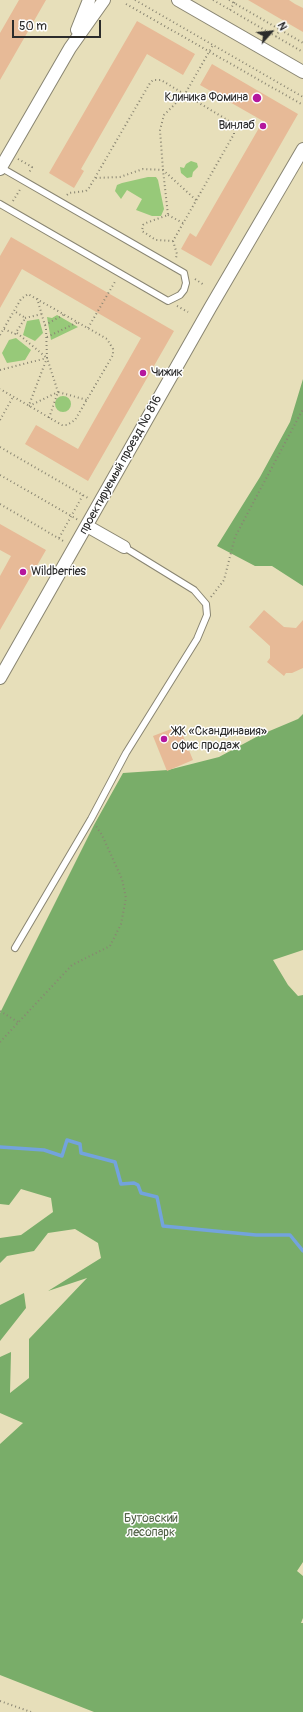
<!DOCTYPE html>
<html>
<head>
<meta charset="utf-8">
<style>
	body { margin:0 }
	#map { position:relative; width:303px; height:1712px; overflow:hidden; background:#e7dfba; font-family:Pangolin,sans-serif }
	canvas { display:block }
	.north { position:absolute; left:251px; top:12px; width:40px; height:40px; -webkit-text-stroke:3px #fff; paint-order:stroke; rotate:63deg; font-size:11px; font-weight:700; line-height:16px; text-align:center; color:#2b2b2b }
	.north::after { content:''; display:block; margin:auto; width:14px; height:18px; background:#2b2b2b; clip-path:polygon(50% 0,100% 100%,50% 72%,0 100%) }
	.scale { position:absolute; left:12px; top:20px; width:89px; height:18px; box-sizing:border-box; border:2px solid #2b2b2b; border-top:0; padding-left:5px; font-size:12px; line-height:14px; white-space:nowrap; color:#2b2b2b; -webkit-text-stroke:3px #fff; paint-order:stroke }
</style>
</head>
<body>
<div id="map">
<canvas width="303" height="1712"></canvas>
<div class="north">N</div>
<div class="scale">50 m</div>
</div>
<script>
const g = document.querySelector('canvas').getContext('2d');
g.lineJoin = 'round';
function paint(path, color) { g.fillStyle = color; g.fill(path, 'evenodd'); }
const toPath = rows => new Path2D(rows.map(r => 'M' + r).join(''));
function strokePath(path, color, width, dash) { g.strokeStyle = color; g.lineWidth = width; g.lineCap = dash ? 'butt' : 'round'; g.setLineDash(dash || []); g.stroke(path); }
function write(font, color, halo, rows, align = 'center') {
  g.font = font + ' Pangolin,sans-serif'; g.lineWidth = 3; g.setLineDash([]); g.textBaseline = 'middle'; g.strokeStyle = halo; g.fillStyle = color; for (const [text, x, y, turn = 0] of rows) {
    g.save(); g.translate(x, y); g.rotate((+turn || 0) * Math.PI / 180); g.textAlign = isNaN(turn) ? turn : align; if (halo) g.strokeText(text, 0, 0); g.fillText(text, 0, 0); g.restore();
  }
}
const green = toPath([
	[191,161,197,163,198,167,193,172,192,177,187,178,181,173,180,167,184,168,186,164],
	[148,177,156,177,158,180,164,209,161,216,152,216,136,210,142,199,127,190,121,199,115,191,117,185,122,183],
	[57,315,78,327,51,340,47,317,52,318],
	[39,319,43,333,35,341,23,335,27,321],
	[16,338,31,350,25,360,7,363,2,353,9,340],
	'55 404a8 8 0 1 1 16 0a8 8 0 1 1-16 0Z'
]);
const forest = toPath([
	[303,379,303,586,272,566,255,566,217,546,260,477,290,422],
	[303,714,303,950,273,960,288,985,298,996,303,995,303,1562,297,1571,303,1576,303,1618,301,1623,303,1623,303,1712,94,1712,0,1675,0,1444,23,1423,0,1413,0,1357,11,1352,10,1393,29,1378,29,1339,87,1278,48,1291,101,1258,98,1243,75,1229,48,1233,34,1251,7,1256,0,1263,0,1238,21,1235,53,1212,51,1198,21,1189,9,1205,0,1204,0,1013,94,825,123,773,168,770,219,757,260,735,298,719],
	[24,1293,26,1308,0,1341,0,1305]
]);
const stream = toPath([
	[0,1147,44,1150,62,1156,67,1140,80,1144,81,1153,115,1162,121,1184,134,1183,138,1185,141,1193,157,1197,163,1226,256,1235,290,1235,303,1251]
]);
const building = toPath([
	[19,0,46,0,0,80,0,33],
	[248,0,289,0,295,4,303,8,303,32],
	[137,21,195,54,183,75,147,54,81,169,84,171,74,188,49,173],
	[212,64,298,114,211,266,181,249,190,233,196,237,263,121,200,85],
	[11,237,174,331,88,481,25,444,36,425,78,449,141,338,22,269,0,308,0,256],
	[0,524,46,550,0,630,0,576,11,556,0,550],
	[264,610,284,627,296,628,303,620,303,668,292,673,286,673,284,676,267,662,270,658,270,646,249,627],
	[179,726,193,760,167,771,153,736]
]);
const path = toPath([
	[135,0,303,97],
	[213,0,303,52],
	[229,0,303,43],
	[126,4,303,105],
	[230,10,236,0],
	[276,37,280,29],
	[18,159,32,167,29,173],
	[67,195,69,193,86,191,89,188,150,83,153,80,161,80,234,124,234,134,173,241,156,240,142,231,143,225,146,223,168,215,163,170,143,169,120,177,95,178],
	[196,200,163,170,160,130,164,115,185,94,213,45],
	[13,201,21,188],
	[168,215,183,223],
	[173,241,177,254,176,258],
	[195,279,204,285],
	[177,306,188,312],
	[25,318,42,314],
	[45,325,65,314],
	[88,328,116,280],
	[4,329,15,334,24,320,24,317,14,311],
	[17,333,47,358],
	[0,335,21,299,28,294,107,339,113,349,113,355,75,420,67,425,62,425,0,389],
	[47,337,78,322],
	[0,370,47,358,29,405],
	[29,406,58,392,47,358,46,329,37,298],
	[49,418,58,392,87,400],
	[0,420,13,397],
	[0,447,88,498],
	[0,475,78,520],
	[0,504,65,542],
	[59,538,83,495],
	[211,597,224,580,235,537,303,409],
	[0,1011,18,1022],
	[0,1042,72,965,110,946,121,924,126,898,122,879,102,835,96,826],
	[0,1701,31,1712]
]);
const lane = toPath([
	[0,167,184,273,186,283,184,290,180,295,168,301,0,204],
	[15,948,91,819,126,753,197,639,207,615,206,604,194,590,124,547]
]);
const street = toPath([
	[178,0,303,72],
	[77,30,89,0],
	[0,169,70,48,104,0],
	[87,526,124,547],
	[0,678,210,308,303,149]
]);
const markers = [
	[257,98,5,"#b5179e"],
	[263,126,4,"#b5179e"],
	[143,373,4,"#b5179e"],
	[23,572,4,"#b5179e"],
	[164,739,4,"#b5179e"]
];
const poiNames = [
	["Клиника Фомина",248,98,"right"],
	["Винлаб",255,126,"right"],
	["Чижик",151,373],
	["Wildberries",31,572],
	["ЖК «Скандинавия»",172,732],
	["офис продаж",172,746]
];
const streetNames = [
	["проектируемый проезд № 816",121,465,-61]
];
const parkNames = [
	["Бутовский",151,1519],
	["лесопарк",151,1533]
];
paint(green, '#97c979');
paint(forest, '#79ad69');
strokePath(stream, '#73a3dd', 3.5);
paint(building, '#e7ba97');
strokePath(lane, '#898572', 8);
strokePath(street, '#898572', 14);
strokePath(path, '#898572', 2, [1, 3]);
strokePath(lane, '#fff', 6);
strokePath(street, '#fff', 12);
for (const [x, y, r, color] of markers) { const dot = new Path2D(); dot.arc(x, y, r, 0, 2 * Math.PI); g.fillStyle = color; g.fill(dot); strokePath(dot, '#fff', 1.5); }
write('12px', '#2b2b2b', '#fff', poiNames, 'left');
write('12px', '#2b2b2b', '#fff', streetNames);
write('12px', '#516246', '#fff', parkNames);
</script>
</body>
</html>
